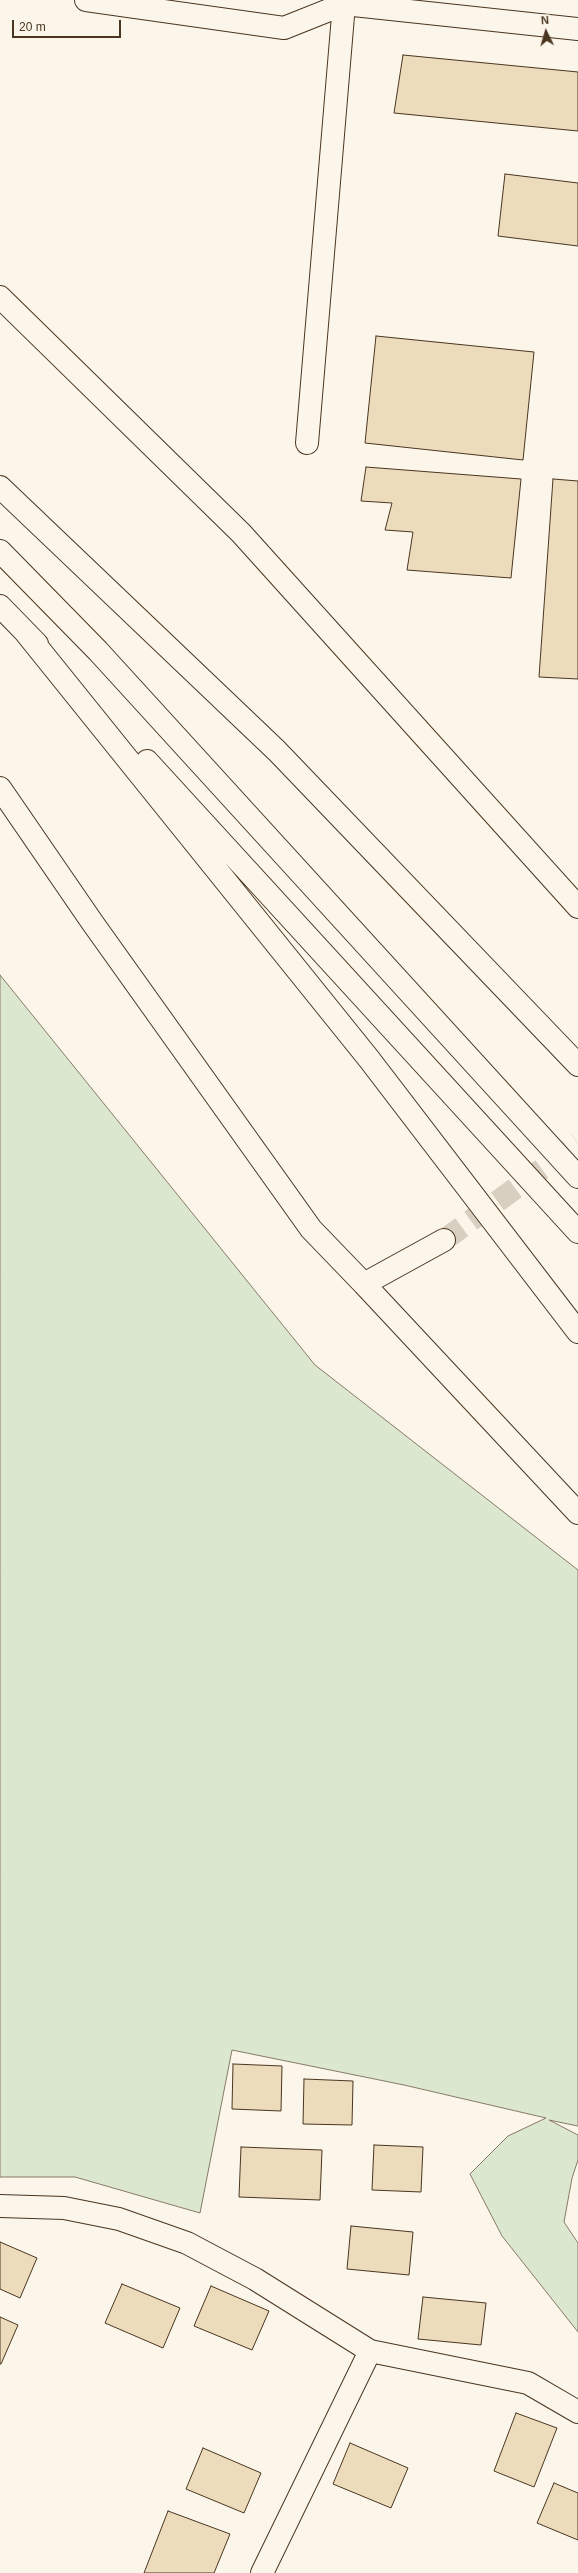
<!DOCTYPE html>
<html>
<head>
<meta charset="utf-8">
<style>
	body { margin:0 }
	#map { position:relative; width:578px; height:2573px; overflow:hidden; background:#fbf6e9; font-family:Helvetica,sans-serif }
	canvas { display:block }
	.north { position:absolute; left:526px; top:12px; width:40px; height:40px; -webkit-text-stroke:3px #fbf6e9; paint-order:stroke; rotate:355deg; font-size:11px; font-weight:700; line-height:16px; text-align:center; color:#4a3520 }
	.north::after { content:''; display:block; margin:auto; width:14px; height:18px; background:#4a3520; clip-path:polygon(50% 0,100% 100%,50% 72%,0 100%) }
	.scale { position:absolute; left:12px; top:20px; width:109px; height:18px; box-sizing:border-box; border:2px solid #4a3520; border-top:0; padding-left:5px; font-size:12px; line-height:14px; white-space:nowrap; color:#4a3520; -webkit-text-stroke:3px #fbf6e9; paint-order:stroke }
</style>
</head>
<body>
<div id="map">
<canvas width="578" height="2573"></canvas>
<div class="north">N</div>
<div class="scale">20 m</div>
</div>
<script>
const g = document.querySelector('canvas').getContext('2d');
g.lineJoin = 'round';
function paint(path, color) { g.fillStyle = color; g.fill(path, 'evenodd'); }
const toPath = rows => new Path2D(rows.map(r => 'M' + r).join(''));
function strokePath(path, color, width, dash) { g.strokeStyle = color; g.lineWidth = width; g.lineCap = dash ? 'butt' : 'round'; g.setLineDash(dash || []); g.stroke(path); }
const green = toPath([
	[0,975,315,1365,578,1570,578,2126,549,2120,578,2135,578,2160,572,2178,564,2222,578,2243,578,2332,502,2236,470,2174,508,2136,546,2118,404,2085,232,2050,200,2213,75,2177,0,2177,0,975]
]);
const building = toPath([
	[403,55,578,72,578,131,394,113,403,55],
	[505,174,578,183,578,246,498,236,505,174],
	[376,336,534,352,523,460,365,443,376,336],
	[366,467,521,479,511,578,407,570,413,532,385,530,392,503,361,501,366,467],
	[553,479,578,481,578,679,539,677,553,479],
	[233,2064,282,2066,281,2111,232,2109,233,2064],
	[304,2079,353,2081,352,2125,303,2124,304,2079],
	[374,2145,423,2147,421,2192,372,2190,374,2145],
	[241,2147,322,2150,320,2200,239,2197,241,2147],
	[351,2226,413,2232,409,2275,347,2269,351,2226],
	[0,2242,37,2258,20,2298,0,2289,0,2242],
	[122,2284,180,2308,163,2348,105,2323,122,2284],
	[211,2286,269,2311,252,2350,194,2326,211,2286],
	[423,2297,486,2303,481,2345,418,2339,423,2297],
	[0,2317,18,2325,1,2364,0,2364,0,2317],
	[516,2413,557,2428,534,2487,494,2471,516,2413],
	[350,2443,408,2468,391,2508,333,2484,350,2443],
	[203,2448,261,2473,244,2513,186,2489,203,2448],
	[554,2483,578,2493,578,2540,537,2523,554,2483],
	[168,2511,230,2534,214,2573,144,2573,168,2511]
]);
const minorTunnel = toPath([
	[444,1240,578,1143]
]);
const minor = toPath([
	[86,0,284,28,344,4,578,29],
	[0,297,241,533,578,907],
	[307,443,344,4],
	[0,788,92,922,311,1229,364,1284,444,1240],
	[364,1284,578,1513],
	[0,2206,64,2208,119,2219,187,2243,255,2279,370,2351,528,2383,578,2412],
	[262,2573,370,2351]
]);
const motorway = toPath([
	[0,487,277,751,578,1065],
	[0,551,98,651,578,1177],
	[0,606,37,644],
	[26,633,369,1059,578,1332],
	[147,761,578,1232]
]);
paint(green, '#dce7d0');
strokePath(green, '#887966', 1);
paint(building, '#ecdcbc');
strokePath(building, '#4a3520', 1);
strokePath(minorTunnel, '#d8cfc1', 22, [22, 11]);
strokePath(minor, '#4a3520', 24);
strokePath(motorway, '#4a3520', 24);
strokePath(minor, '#fbf6e9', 22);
strokePath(motorway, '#fbf6e9', 22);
</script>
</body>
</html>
